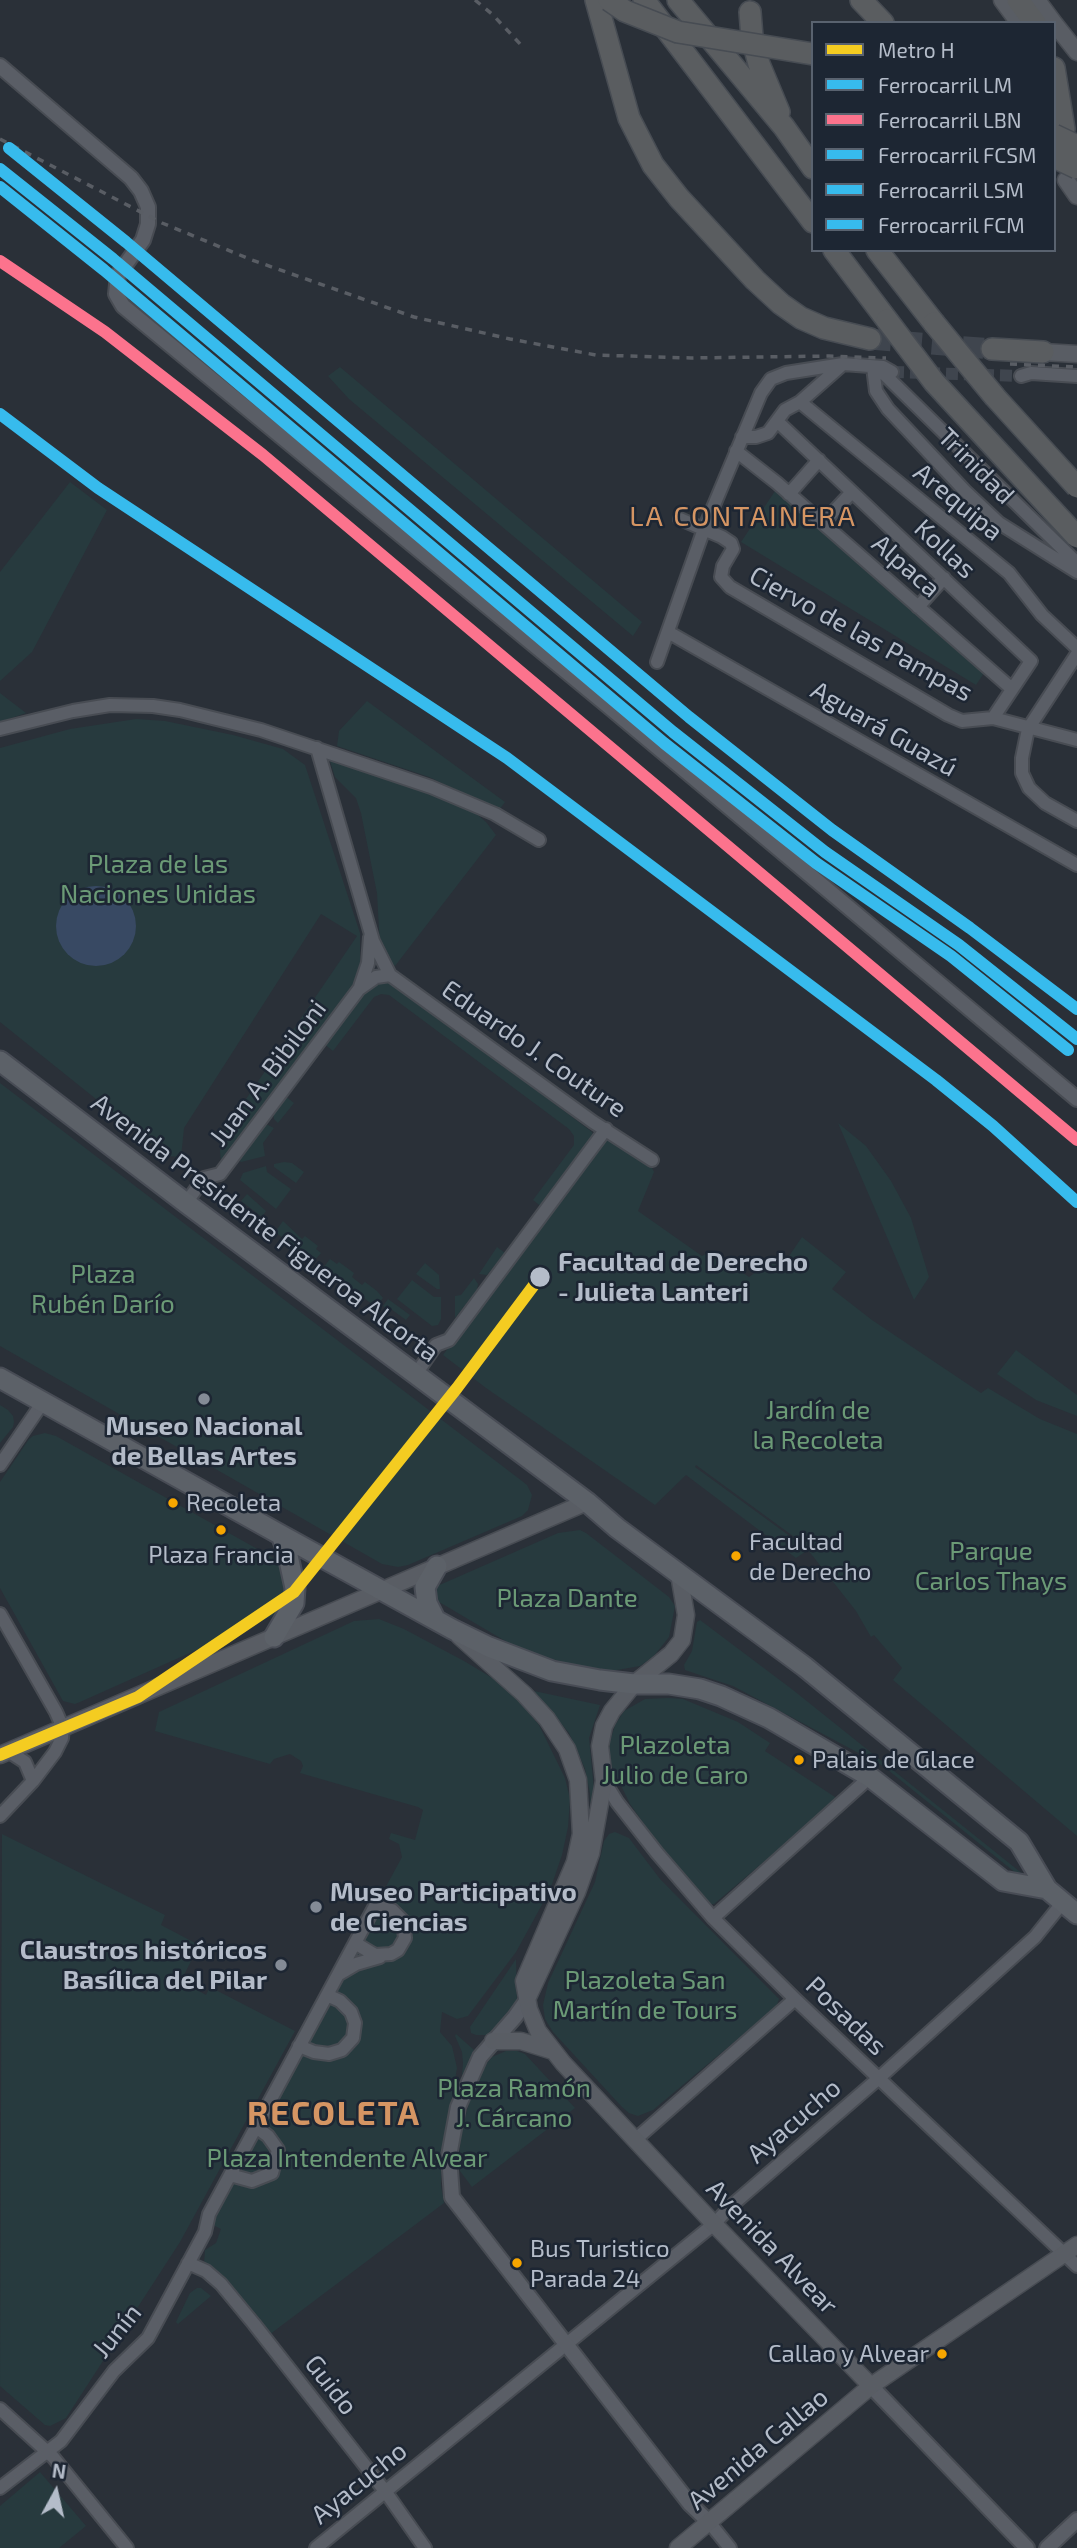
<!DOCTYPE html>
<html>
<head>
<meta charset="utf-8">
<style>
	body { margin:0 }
	#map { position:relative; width:1077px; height:2548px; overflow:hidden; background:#2a3038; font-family:"Exo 2",sans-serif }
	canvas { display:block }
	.legend { position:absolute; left:811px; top:21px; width:245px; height:231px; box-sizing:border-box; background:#1d2633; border:2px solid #59626f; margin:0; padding:9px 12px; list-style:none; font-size:21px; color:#b4bcc9 }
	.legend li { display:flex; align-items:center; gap:14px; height:35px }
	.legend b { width:35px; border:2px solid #59626f }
	.north { position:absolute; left:21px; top:2457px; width:70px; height:70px; -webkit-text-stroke:5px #1d2633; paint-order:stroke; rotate:8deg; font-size:19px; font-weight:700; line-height:28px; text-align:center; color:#b4bcc9 }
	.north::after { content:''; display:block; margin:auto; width:24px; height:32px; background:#b4bcc9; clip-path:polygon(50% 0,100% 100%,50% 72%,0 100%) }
</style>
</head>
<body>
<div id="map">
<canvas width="1077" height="2548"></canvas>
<ul class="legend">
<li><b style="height:9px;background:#f4cc21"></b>Metro H</li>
<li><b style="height:9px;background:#37bbed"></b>Ferrocarril LM</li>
<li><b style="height:9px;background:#fc738d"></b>Ferrocarril LBN</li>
<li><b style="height:9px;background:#37bbed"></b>Ferrocarril FCSM</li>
<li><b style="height:9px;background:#37bbed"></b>Ferrocarril LSM</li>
<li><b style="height:9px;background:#37bbed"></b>Ferrocarril FCM</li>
</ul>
<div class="north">N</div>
</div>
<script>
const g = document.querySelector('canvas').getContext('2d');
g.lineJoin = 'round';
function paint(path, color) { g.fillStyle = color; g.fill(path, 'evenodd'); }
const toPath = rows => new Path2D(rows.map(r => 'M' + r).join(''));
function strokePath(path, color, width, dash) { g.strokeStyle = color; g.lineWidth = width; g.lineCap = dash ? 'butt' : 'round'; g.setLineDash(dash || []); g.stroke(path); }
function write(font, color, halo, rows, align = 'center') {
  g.font = font + ' "Exo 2",sans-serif'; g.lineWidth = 5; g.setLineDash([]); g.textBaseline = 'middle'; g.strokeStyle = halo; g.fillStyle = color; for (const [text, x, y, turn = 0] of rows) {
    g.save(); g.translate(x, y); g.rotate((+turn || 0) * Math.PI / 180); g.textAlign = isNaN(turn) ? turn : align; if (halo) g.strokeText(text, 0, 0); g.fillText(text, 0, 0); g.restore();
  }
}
const green = toPath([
	[340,367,642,622,633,636,349,399,328,376],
	[70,482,107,510,32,652,0,681,0,572],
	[775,491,986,670,976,685,741,542],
	[0,693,9,700,26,713,0,722],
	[367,701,505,802,499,810,429,777,337,746,339,731],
	[136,719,165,721,233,735,283,749,305,765,360,933,360,963,351,994,224,1164,221,1162,220,1151,227,1127,357,936,321,914,184,1128,181,1157,167,1156,0,1022,0,748,70,729],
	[328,755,466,805,486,822,496,835,395,966,385,958,380,947,377,893,361,813,356,798,335,777],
	[386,981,399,986,592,1132,593,1136,543,1208,533,1200,574,1145,574,1136,569,1129,389,995,381,994,374,997,333,1051,323,1043,362,991,373,983],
	[0,1083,522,1481,527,1485,532,1495,528,1510,522,1516,408,1565,398,1567,382,1564,0,1346],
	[284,1095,294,1103,278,1123,274,1119,273,1111],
	[838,1123,866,1146,891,1181,911,1218,929,1277,914,1300],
	[268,1125,274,1128,263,1143,265,1156,241,1162,238,1160,262,1126],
	[605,1133,650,1164,654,1172,638,1211,702,1256,711,1251,749,1277,771,1261,781,1268,802,1237,846,1272,832,1289,872,1320,981,1393,988,1388,1040,1419,1077,1434,1077,1836,893,1680,902,1668,874,1635,871,1637,856,1611,808,1550,796,1558,686,1475,655,1505,486,1388,443,1355],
	[696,1465,797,1539,802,1545,695,1467],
	[284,1162,292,1163,304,1172,296,1183,274,1167,274,1164],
	[266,1166,267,1172,291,1189,276,1209,240,1180,243,1173],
	[247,1194,266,1211,262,1217,241,1201],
	[283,1221,302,1239,305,1236,318,1246,316,1249,321,1253,314,1261,275,1232],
	[497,1247,505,1253,487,1275,479,1274],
	[330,1259,337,1264,339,1262,354,1273,352,1277,362,1285,365,1282,377,1291,383,1298,376,1307,323,1268],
	[425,1263,439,1275,440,1289,437,1289,416,1274],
	[474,1278,478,1284,477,1290,455,1318,455,1296,461,1295],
	[412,1280,434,1297,441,1297,441,1319,438,1325,432,1326,397,1299],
	[388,1299,410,1315,406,1320,391,1309,389,1311,383,1306],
	[1016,1350,1077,1395,1077,1416,1036,1400,997,1374],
	[0,1405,8,1410,13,1416,14,1422,13,1427,0,1443],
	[45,1433,56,1436,277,1560,289,1581,284,1601,277,1614,80,1702,75,1704,63,1701,0,1588,0,1482,29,1439,33,1436],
	[580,1530,586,1533,669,1597,675,1606,669,1637,653,1657,640,1666,611,1671,570,1664,530,1653,507,1642,434,1599,435,1587,558,1533],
	[379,1619,404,1629,464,1661,494,1679,517,1698,539,1725,565,1778,570,1799,568,1827,562,1855,550,1890,516,1952,468,2016,457,2019,442,2012,440,2032,452,2046,457,2068,441,2162,441,2186,444,2203,269,2335,204,2264,205,2250,216,2243,221,2229,207,2222,209,2214,402,1857,399,1844,389,1839,391,1833,415,1840,423,1810,418,1807,300,1773,303,1766,301,1761,290,1754,274,1759,270,1764,155,1731,159,1712,354,1621],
	[700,1620,793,1690,1029,1879,1027,1882,883,1766,733,1686,685,1670,684,1665,692,1651,697,1622],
	[534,1691,600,1705,589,1738,595,1800,591,1814,590,1793,585,1769,569,1733],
	[669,1698,683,1699,738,1722,770,1743,765,1751,838,1799,714,1904,709,1904,663,1851,630,1804,612,1767,609,1753,610,1742,615,1725,624,1711,645,1699],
	[615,1832,629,1838,660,1879,779,1999,776,2007,653,2110,638,2116,629,2113,622,2107,553,2032,545,2019,543,2005,548,1983,595,1882,604,1841,609,1834],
	[2,1834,165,1915,161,1925,199,1945,181,1981,206,1995,210,1987,295,2031,180,2242,66,2418,50,2426,45,2425,0,2386],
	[516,1959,517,2001,490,2035,476,2035,471,2033,470,2027],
	[456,2034,474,2050,461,2088,463,2063,462,2052,455,2036],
	[506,2051,517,2051,525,2054,575,2108,472,2187,460,2171,459,2160,461,2134,467,2110,475,2084,487,2063,492,2057],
	[197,2288,201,2288,211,2296,178,2324,176,2322,190,2293],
	[40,2472,86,2526,59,2548,0,2548,0,2506]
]);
const water = toPath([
	'56 926a40 40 0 1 1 80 0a40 40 0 1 1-80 0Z'
]);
const minorTunnel = toPath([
	[892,372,1021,376]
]);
const motorwayTunnel = toPath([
	[870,339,992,349]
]);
const minor = toPath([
	[873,367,876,391,888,409,965,491,999,523,1077,572],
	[880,370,1077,563],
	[1021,376,1031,373,1077,376],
	[800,402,1009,573,1042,615,1077,648],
	[778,422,1031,661,993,718],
	[742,437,756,437,768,433,785,410,800,402,843,364],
	[736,451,777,483,1012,689],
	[789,494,819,460],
	[680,519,722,537,731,543,733,549,723,566,721,577,730,587,948,715,962,721,993,718,1077,740],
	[823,523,852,492],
	[918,607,944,578],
	[668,632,1077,865],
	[1077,654,1028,729,1022,758,1022,773,1029,788,1045,803,1077,821],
	[657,662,704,529,761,393,771,379,786,373,843,364,883,367,892,372],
	[0,729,73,711,110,705,153,706,180,710,261,730,431,787,495,814,539,840],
	[317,748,373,941,390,975,593,1122,652,1160],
	[360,987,368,963,370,937],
	[186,1203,204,1178,220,1174,359,989,376,977,390,975],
	[416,1374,436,1345,449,1340,606,1129],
	[0,1465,43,1402],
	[0,1614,56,1712,63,1728,62,1738,55,1752,33,1781,0,1816],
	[8,1751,25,1762,33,1781],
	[604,1781,617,1802,657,1853,713,1918,795,1999,1077,2266],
	[713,1918,870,1777],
	[339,1974,356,1964,380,1957],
	[299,2046,314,2052,329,2054,342,2050,353,2038,355,2023,351,2012,340,2001,327,1995],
	[636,2139,795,1999],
	[230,2175,252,2181,272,2173,278,2150,268,2136,256,2127],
	[188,2263,206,2271,221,2284,254,2324,385,2491,425,2548],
	[0,2409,53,2457,127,2548],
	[0,2488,61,2441,114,2371,148,2338,205,2232,209,2214,256,2127,355,1943,375,1906,392,1910,403,1921,405,1938,398,1950,391,1954,375,1955,355,1943],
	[709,2522,730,2548],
	[316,2548,714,2224,731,2206,879,2078,1035,1937,1063,1902]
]);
const tertiary = toPath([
	[0,66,131,178,141,191,148,207,148,224,143,240,118,275,116,294,123,306,607,705,1077,1099],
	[527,2000,515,2017,480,2057,458,2107,449,2156,452,2197,690,2504,709,2522],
	[871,2386,1027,2548],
	[1047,2548,1077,2520]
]);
const secondary = toPath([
	[1002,0,1019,23],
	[1037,0,1054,23],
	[1054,23,1077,52],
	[1066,180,1077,196],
	[1043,352,1077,354],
	[459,1636,524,1694,547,1719,567,1749,578,1780,581,1834,575,1862,524,1981,529,2009,538,2031,563,2063,714,2224,871,2386],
	[0,1755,587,1502],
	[528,1997,577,1892,591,1853,604,1781,600,1746,604,1726,612,1711,634,1684,671,1654,682,1640,686,1615,679,1574],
	[493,2041,521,2041,553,2051],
	[678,2548,871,2386,1077,2245]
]);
const primary = toPath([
	[0,1061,186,1203,587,1502,617,1528,805,1667,1019,1842,1047,1889],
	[0,1378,281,1535,452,1629,489,1647,552,1671,600,1680,634,1684,669,1684,700,1689,721,1696,769,1718,870,1777,1003,1881,1047,1889,1077,1914],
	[435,1619,427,1603,425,1587,437,1566],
	[274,1637,294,1603,295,1588,287,1551,281,1535]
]);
const motorway = toPath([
	[596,0,629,118,653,165,679,198,755,280,781,304,801,318,824,328,870,339],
	[644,0,813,222],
	[678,0,784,127,813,168],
	[861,0,883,23],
	[1018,0,1035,23],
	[750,12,752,37,759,64,779,112],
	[1054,68,1064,129],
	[834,250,887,320],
	[877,250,934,323],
	[992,349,1043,352]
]);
const rail = toPath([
	[475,0,493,15,522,46],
	[0,139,162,223,252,260,414,317,510,339,596,355,691,358,829,356,886,358],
	[1010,364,1077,367]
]);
const motorwayBridge = toPath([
	[609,0,625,11,678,32,813,54],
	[1054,135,1077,146],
	[1054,157,1077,168],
	[887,320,934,382,1077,537],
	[934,323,995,397,1077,487]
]);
const rail1 = toPath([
	[0,414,98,488,507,758,936,1080,993,1126,1077,1202]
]);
const rail2 = toPath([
	[0,261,105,332,263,455,1077,1140]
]);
const rail3 = toPath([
	[0,169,113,259,673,732,825,852,959,945,1077,1039]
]);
const rail4 = toPath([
	[0,187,104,270,664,743,816,863,951,956,1068,1050]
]);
const rail5 = toPath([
	[9,148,126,242,689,717,832,830,970,928,1077,1009]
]);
const metro1 = toPath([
	[0,1755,138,1697,294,1592,457,1388,540,1277]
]);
const markers = [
	[540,1277,11,"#b4bcc9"],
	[204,1399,7,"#848b96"],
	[173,1503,6,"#f7a600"],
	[221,1530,6,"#f7a600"],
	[736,1556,6,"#f7a600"],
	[799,1760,6,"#f7a600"],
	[316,1907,7,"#848b96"],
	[281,1965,7,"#848b96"],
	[517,2263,6,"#f7a600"],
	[942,2354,6,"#f7a600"]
];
const busNames = [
	["Recoleta",186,1503],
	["Facultad",749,1542],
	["de Derecho",749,1572],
	["Plaza Francia",221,1555,"center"],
	["Palais de Glace",812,1760],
	["Bus Turistico",530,2249],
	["Parada 24",530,2279],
	["Callao y Alvear",929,2354,"right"]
];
const streetNames = [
	["Trinidad",976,466,45],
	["Arequipa",958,502,39],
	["Kollas",945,549,43],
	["Alpaca",906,566,41],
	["Ciervo de las Pampas",861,634,29],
	["Aguará Guazú",884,729,30],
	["Eduardo J. Couture",534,1049,35],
	["Juan A. Bibiloni",268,1073,-53],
	["Avenida Presidente Figueroa Alcorta",265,1228,37],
	["Posadas",846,2016,44],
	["Ayacucho",794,2121,-41],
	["Avenida Alvear",772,2247,46],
	["Junín",117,2331,-51],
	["Guido",331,2385,52],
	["Avenida Callao",758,2449,-40],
	["Ayacucho",359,2483,-39]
];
const parkNames = [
	["Plaza de las",158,864],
	["Naciones Unidas",158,894],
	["Plaza",103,1274],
	["Rubén Darío",103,1304],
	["Jardín de",818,1410],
	["la Recoleta",818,1440],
	["Parque",991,1551],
	["Carlos Thays",991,1581],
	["Plaza Dante",567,1598],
	["Plazoleta",675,1745],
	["Julio de Caro",675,1775],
	["Plazoleta San",645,1980],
	["Martín de Tours",645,2010],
	["Plaza Ramón",514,2088],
	["J. Cárcano",514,2118],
	["Plaza Intendente Alvear",347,2158]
];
const stopNames = [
	["Facultad de Derecho",558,1262],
	["- Julieta Lanteri",558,1292]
];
const poiNames = [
	["Museo Nacional",204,1426],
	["de Bellas Artes",204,1456],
	["Museo Participativo",330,1892,"left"],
	["de Ciencias",330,1922,"left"],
	["Claustros históricos",267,1950,"right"],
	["Basílica del Pilar",267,1980,"right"]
];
const neighbourhoodNames = [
	["LA CONTAINERA",743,517]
];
const districtNames = [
	["RECOLETA",334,2114]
];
paint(green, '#273a3e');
paint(water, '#384963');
strokePath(minorTunnel, '#3f454e', 12, [12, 6]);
strokePath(motorwayTunnel, '#3f454e', 21, [21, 10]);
strokePath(minor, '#484c53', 16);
strokePath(tertiary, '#484c53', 18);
strokePath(secondary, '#484c53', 19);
strokePath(primary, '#484c55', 23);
strokePath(motorway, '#474c53', 24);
strokePath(minor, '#5a5e66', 12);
strokePath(tertiary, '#5a5e66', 14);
strokePath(secondary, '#595d64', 16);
strokePath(primary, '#5c6168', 19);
strokePath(motorway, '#5a5d60', 21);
strokePath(rail, '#595d64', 3.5, [7, 7]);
strokePath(motorwayBridge, '#474c53', 24, []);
strokePath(motorwayBridge, '#5a5d60', 21);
strokePath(rail1, '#37bbed', 12);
strokePath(rail2, '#fc738d', 12);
strokePath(rail3, '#37bbed', 12);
strokePath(rail4, '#37bbed', 12);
strokePath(rail5, '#37bbed', 12);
strokePath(metro1, '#f4cc21', 12);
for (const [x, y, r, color] of markers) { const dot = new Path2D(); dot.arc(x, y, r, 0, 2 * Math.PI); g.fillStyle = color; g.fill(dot); strokePath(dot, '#1d2633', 2.5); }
write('24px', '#b4bcc9', '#1d2633', busNames, 'left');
write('26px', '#b4bcc9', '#1d2633', streetNames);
write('26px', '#6b9a76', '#1d2633', parkNames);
write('bold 26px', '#b4bcc9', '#1d2633', stopNames, 'left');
write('bold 26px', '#b4bcc9', '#1d2633', poiNames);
g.letterSpacing = '2px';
write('28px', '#d59563', '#1d2633', neighbourhoodNames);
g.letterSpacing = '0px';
g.letterSpacing = '2px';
write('bold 33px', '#d59563', '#1d2633', districtNames);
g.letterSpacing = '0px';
</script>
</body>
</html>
